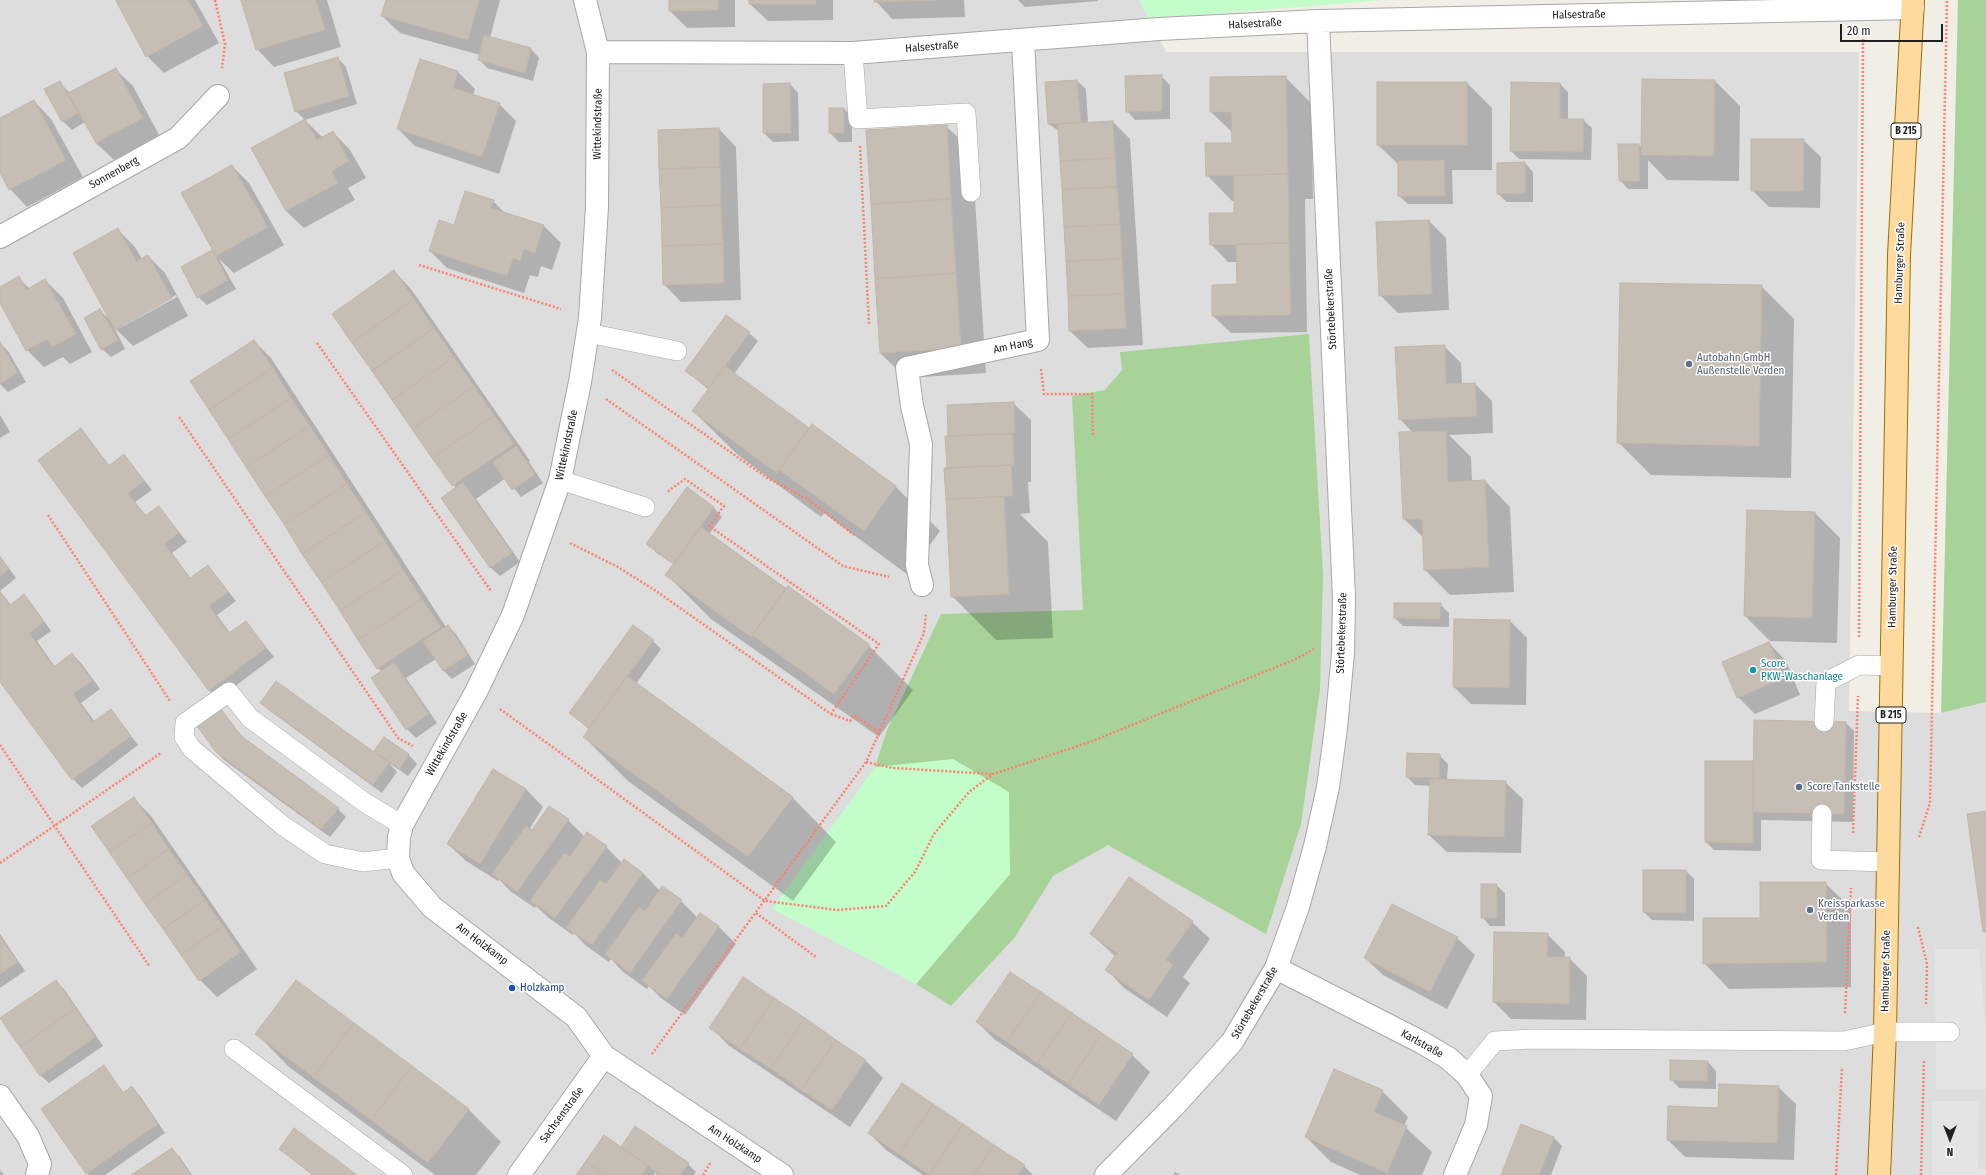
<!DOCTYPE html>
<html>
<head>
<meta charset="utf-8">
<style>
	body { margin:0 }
	#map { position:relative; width:1986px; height:1175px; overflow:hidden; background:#f1eee6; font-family:"Fira Sans Condensed",sans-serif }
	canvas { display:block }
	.north { position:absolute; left:1930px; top:1119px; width:40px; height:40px; -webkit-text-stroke:3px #fff; paint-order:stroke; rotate:180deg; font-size:11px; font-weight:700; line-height:16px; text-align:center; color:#202020 }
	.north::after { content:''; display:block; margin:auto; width:14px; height:18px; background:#202020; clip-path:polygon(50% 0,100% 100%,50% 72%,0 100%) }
	.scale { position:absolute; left:1840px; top:24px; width:103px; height:18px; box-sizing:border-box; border:2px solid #202020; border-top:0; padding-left:5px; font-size:12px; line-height:14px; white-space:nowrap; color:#202020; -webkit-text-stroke:3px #fff; paint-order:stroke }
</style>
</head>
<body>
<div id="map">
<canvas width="1986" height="1175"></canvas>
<div class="north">N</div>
<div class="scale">20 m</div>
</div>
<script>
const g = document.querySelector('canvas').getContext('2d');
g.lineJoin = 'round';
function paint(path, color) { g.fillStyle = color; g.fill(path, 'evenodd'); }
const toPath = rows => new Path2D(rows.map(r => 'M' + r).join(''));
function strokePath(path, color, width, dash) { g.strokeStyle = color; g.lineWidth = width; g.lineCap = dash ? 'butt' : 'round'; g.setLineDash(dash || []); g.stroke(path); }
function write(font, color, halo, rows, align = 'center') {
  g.font = font + ' "Fira Sans Condensed",sans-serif'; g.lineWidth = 3; g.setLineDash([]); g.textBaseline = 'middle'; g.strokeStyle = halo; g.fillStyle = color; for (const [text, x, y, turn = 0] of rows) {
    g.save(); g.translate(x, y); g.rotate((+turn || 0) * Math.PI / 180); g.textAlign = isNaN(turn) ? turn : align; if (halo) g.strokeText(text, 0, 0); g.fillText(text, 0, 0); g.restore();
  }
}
const residential = toPath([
	[0,0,1139,0,1166,52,1859,52,1849,711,1941,713,1986,702,1986,1175,0,1175]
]);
const forest = toPath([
	[1958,0,1986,0,1986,702,1941,713],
	[1309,334,1323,575,1320,689,1301,824,1266,934,1108,845,1053,876,1015,937,951,1006,916,984,1010,874,875,767,887,730,941,614,1083,610,1072,396,1105,390,1122,370,1120,352]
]);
const park = toPath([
	[1139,0,1385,0,1149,19],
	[953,759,1009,792,1010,874,916,984,772,909,875,767]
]);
const parking = toPath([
	[1935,949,1979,949,1986,1033,1986,1090,1936,1090],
	[1932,1101,1979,1101,1978,1169,1986,1169,1986,1175,1932,1175]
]);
const shadow = toPath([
	[120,0,195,0,219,43,164,73,147,56],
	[242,0,327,0,341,47,274,67,257,49],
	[387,0,500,0,490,38,531,49,539,58,533,81,487,68,479,59,480,55,400,33,382,16],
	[670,0,735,0,735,27,687,28,670,11],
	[750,0,833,0,833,20,768,21,750,4],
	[875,0,964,0,965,17,892,19],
	[1018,0,1098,0,1098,1,1025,7],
	[338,58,346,67,357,104,305,120,323,138,333,132,350,150,366,178,348,188,355,200,304,228,286,211,305,120,296,111],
	[115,69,133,86,159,135,114,160,96,143,85,122,72,130,63,121,45,90,59,82,70,93],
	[458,72,475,89,473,95,499,104,516,121,499,174,415,146,398,129],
	[1161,76,1170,85,1170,119,1135,120,1127,111],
	[1285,77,1311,103,1313,199,1305,199,1307,332,1231,333,1213,316,1238,285,1238,262,1228,262,1211,244,1235,214,1235,201,1232,201,1207,175,1233,144,1233,133,1211,112],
	[1077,81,1086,89,1088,123,1113,122,1130,139,1143,345,1088,348,1070,331,1060,132,1049,124],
	[1715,81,1740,106,1739,181,1667,180,1648,160,1648,189,1628,189,1620,180,1639,145,1642,148],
	[1378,83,1467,83,1492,108,1492,170,1452,170,1453,204,1408,204,1399,196,1399,165,1378,145],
	[790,84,798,93,799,141,773,142,764,133],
	[1560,84,1568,92,1568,120,1583,120,1592,128,1591,160,1519,159,1511,151],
	[34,101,51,119,83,177,27,207,10,189,0,171,0,120],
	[830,109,844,109,852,117,852,142,839,142,830,133],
	[946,126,972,151,986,373,906,378,880,353],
	[719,129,736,147,741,300,681,302,664,284],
	[1803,140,1821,157,1820,208,1769,207,1752,190],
	[1525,163,1533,172,1533,202,1507,202,1498,194],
	[232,166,249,183,284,245,234,273,219,259,236,289,207,305,198,297,211,251,218,257,182,194],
	[493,201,505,213,544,226,561,243,552,270,541,266,538,277,530,275,524,293,447,268,430,251,455,226],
	[1429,221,1446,238,1449,310,1398,313,1380,295],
	[118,230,135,247,142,259,148,256,165,273,188,316,133,346,114,327,125,349,111,357,102,349,100,310,110,320],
	[176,295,177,297,120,328,120,326],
	[394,271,411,289,530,461,529,462,543,483,521,497,506,478,476,499,520,562,500,576,491,568,443,498,456,488,334,314],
	[18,278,30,289,45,280,63,298,92,352,70,364,63,357,44,367,27,350,0,301,0,288],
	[1761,286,1794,319,1791,478,1651,475,1618,442],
	[749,333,758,341,734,374,810,429,812,426,896,487,940,531,908,575,824,513,821,517,738,455,693,411,709,390,686,371],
	[254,341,271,358,446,627,448,626,456,634,475,664,452,679,443,670,436,659,406,678,437,723,416,738,407,729,382,672,378,668],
	[0,343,8,351,26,382,8,392,0,384],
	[1444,346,1461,363,1462,384,1475,384,1492,401,1493,433,1449,435,1471,457,1472,482,1485,481,1510,507,1514,592,1450,595,1425,570,1424,538,1404,519,1413,433,1400,419],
	[1013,403,1031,420,1031,482,1028,482,1030,513,1020,514,1048,542,1053,638,996,640,952,596,947,499,947,437],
	[0,415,10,432,0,438],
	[81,429,110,466,124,455,152,490,135,502,147,517,159,507,187,542,172,553,191,579,208,566,236,601,217,615,230,633,246,622,274,657,218,699,210,691,40,460],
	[687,489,714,508,722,517,709,534,869,646,913,690,879,737,711,619,667,575,674,565,647,544],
	[655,549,678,566,677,567,655,552],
	[1748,511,1815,513,1840,538,1837,643,1770,641,1745,616],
	[0,556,16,578,0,591,11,605,24,596,32,604,51,631,37,641,55,667,72,654,81,663,100,689,81,703,95,722,111,710,138,745,82,788,73,779,0,680],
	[1440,604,1449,613,1449,627,1403,626,1395,618],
	[1510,621,1527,638,1526,705,1471,704,1454,687],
	[653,641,661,649,636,684,792,797,836,842,793,901,628,781,584,737,590,730,570,713],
	[1769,643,1786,661,1800,695,1755,714,1738,697],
	[261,703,382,759,376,751,385,738,409,755,417,764,408,776,389,763,397,772,382,793,270,711],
	[221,710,245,740,338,809,346,817,330,837,224,760,215,751],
	[1846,723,1854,731,1853,822,1761,820,1761,851,1714,850,1706,842,1706,762,1754,762],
	[1439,755,1448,764,1447,780,1505,782,1523,799,1521,853,1447,852,1429,835,1431,786,1415,785,1407,777],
	[526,789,543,807,529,830,532,832,568,820,585,837,606,847,622,863,643,873,660,891,681,901,698,918,700,914,719,927,736,944,685,1015,661,998,649,986,647,989,623,972,611,959,609,962,585,945,574,933,573,935,549,918,536,906,535,908,510,891,499,879,498,881,466,861,448,844],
	[133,798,151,816,257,969,217,997,200,980],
	[1686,871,1694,879,1694,921,1652,920,1644,912],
	[1129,879,1192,922,1210,939,1183,977,1190,983,1167,1017,1124,988,1107,970,1116,957,1091,934],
	[1825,883,1851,908,1851,987,1729,989,1704,963,1761,919],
	[1496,885,1505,893,1505,926,1490,926,1482,917],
	[1495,933,1547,934,1565,952,1565,958,1569,958,1587,976,1586,1020,1511,1019,1494,1002],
	[0,934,25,971,0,988],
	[1457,938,1475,955,1447,1009,1383,975,1365,958],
	[744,979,866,1061,883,1078,850,1127,728,1045,711,1027],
	[55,981,64,989,103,1046,49,1083,40,1075],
	[977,1022,1132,1055,1150,1072,1116,1121,994,1039],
	[257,1034,469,1110,501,1142,476,1175,435,1175,289,1067],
	[1671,1061,1708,1062,1716,1071,1716,1089,1679,1088,1671,1079],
	[103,1067,124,1093,132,1088,140,1096,165,1133,105,1175,89,1175,42,1109],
	[1335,1071,1382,1091,1408,1117,1404,1126,1432,1152,1422,1175,1360,1175,1331,1162,1306,1137],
	[902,1084,1024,1166,1033,1175,923,1175,886,1150,869,1133],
	[1778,1087,1796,1104,1794,1160,1685,1157,1668,1140,1719,1109],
	[1522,1125,1554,1138,1562,1146,1551,1175,1502,1175],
	[621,1148,688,1164,696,1172,694,1175,658,1175,654,1172,655,1175,577,1175],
	[171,1149,180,1157,192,1175,133,1175],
	[280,1149,356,1175,312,1175],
	[0,1170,4,1175,0,1175],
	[1175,1172,1180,1175,1173,1175]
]);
const building = toPath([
	[117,0,188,0,203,26,146,57,116,1,117,0],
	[241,0,316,0,325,30,256,50,241,0],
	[386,0,479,0,468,40,381,16,386,0],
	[669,0,718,0,718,10,669,11,669,0],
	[749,0,816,0,816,4,749,4,749,0],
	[874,0,936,0,874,2,874,0],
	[484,35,531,48,525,73,478,60,484,35],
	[338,57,349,96,295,112,284,73,338,57],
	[420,59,458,71,453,88,500,103,482,157,397,129,420,59],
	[116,68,143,118,96,143,68,93,116,68],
	[1162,75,1162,111,1126,112,1125,76,1162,75],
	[1286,76,1288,174,1206,176,1205,143,1232,143,1231,112,1210,112,1210,77,1286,76],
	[1642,79,1715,80,1714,156,1641,155,1642,79],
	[1077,80,1081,122,1048,124,1045,82,1077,80],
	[60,81,78,113,62,122,44,89,60,81],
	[1377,82,1467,82,1467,145,1377,145,1377,82],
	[1511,82,1560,83,1560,119,1584,119,1583,152,1510,151,1511,82],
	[790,83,791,133,763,133,763,84,790,83],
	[34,100,66,160,9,190,0,173,0,118,34,100],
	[829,108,844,108,844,133,829,133,829,108],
	[305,119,317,140,333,131,349,161,332,171,338,183,286,211,251,148,305,119],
	[1113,121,1115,158,1060,161,1058,124,1113,121],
	[947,125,951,199,871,204,866,130,947,125],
	[719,128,720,167,659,169,658,130,719,128],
	[1751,139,1804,139,1803,191,1751,191,1751,139],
	[1618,144,1639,144,1640,181,1619,181,1618,144],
	[1115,158,1117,187,1062,189,1060,161,1115,158],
	[1444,160,1445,196,1398,196,1398,161,1444,160],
	[1525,162,1525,193,1497,194,1497,163,1525,162],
	[232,165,268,227,216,256,181,193,232,165],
	[720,167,721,205,661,208,659,169,720,167],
	[1288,174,1289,243,1210,245,1209,213,1234,213,1234,175,1288,174],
	[1117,187,1120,224,1064,227,1062,189,1117,187],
	[465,191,494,200,491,208,544,225,535,253,524,249,520,261,513,258,507,276,429,251,439,220,454,225,465,191],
	[951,199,956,273,875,279,871,204,951,199],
	[721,205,723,244,662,246,661,208,721,205],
	[1429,220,1432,294,1379,296,1376,222,1429,220],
	[1120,224,1122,259,1066,261,1064,227,1120,224],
	[118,228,136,261,148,255,172,298,115,330,73,253,118,228],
	[1289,243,1291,315,1212,316,1212,285,1237,284,1236,244,1289,243],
	[723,244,724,283,663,285,662,246,723,244],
	[212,250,228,280,197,298,181,267,212,250],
	[1122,259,1124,294,1068,296,1066,261,1122,259],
	[394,270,414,299,352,343,332,314,394,270],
	[956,273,961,348,880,353,875,279,956,273],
	[19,276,26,290,45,279,76,334,52,347,47,339,26,351,0,303,0,287,19,276],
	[1620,283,1762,285,1759,446,1617,443,1620,283],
	[1124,294,1126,328,1069,331,1068,296,1124,294],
	[414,299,434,328,372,371,352,343,414,299],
	[100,309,118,340,101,350,84,318,100,309],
	[726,315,750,332,709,388,685,371,726,315],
	[434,328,454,357,392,400,372,371,434,328],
	[254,340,273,368,209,410,190,381,254,340],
	[0,342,18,373,0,384,0,342],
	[1445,345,1446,384,1475,383,1477,416,1399,420,1395,347,1445,345],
	[454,357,474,386,412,429,392,400,454,357],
	[725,366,809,428,777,473,692,411,725,366],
	[273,368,291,398,228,439,209,410,273,368],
	[474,386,494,415,432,458,412,429,474,386],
	[291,398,310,426,246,467,228,439,291,398],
	[1014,402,1015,433,948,436,947,405,1014,402],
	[494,415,514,444,452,486,432,458,494,415],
	[812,424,896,486,864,531,779,470,812,424],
	[310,426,329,455,265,496,246,467,310,426],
	[81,428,109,466,124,454,144,481,128,493,145,516,159,506,179,533,164,544,190,578,208,565,228,592,209,606,229,633,246,621,266,648,209,691,38,460,81,428],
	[1446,431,1448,482,1485,480,1489,567,1424,570,1422,519,1403,519,1399,432,1446,431],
	[1013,434,1014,465,947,468,945,436,1013,434],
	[516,446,535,474,512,490,493,462,516,446],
	[329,455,347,484,284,524,265,496,329,455],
	[1011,465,1013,496,946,499,944,468,1011,465],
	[463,482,512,553,490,568,441,498,463,482],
	[347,484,366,512,302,554,284,524,347,484],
	[687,487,714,507,674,564,646,544,687,487],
	[1004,497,1009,594,951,597,946,499,1004,497],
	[1747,510,1815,512,1812,618,1744,616,1747,510],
	[366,512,385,541,321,582,302,554,366,512],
	[701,527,786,589,751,637,665,575,701,527],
	[385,541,403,570,340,611,321,582,385,541],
	[0,557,9,569,0,576,0,557],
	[403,570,422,599,358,640,340,611,403,570],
	[788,586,870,645,834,694,752,635,788,586],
	[0,592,10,605,24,594,44,622,29,633,54,667,72,653,92,681,73,694,93,722,111,709,131,736,72,780,0,682,0,592],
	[422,599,441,627,377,669,358,640,422,599],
	[1394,603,1441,603,1440,619,1394,618,1394,603],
	[1454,619,1510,620,1509,688,1453,687,1454,619],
	[448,625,468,655,443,671,423,641,448,625],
	[633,625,654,640,589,728,569,713,633,625],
	[1769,642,1784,678,1737,698,1722,662,1769,642],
	[394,662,429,714,406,730,371,678,394,662],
	[627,676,793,797,748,857,583,737,627,676],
	[276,681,389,763,373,785,260,703,276,681],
	[221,709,240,735,339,808,321,829,215,751,197,726,221,709],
	[1754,720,1846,722,1844,814,1753,812,1754,720],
	[384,737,409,754,399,769,374,751,384,737],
	[1407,753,1440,754,1439,778,1406,777,1407,753],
	[1705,761,1753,761,1753,843,1705,842,1705,761],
	[493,769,526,789,480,864,447,844,493,769],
	[1430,779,1506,781,1504,837,1428,835,1430,779],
	[134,797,152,823,109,852,91,826,134,797],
	[549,806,569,819,517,892,492,874,526,826,532,830,549,806],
	[1986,811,1986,932,1983,932,1967,814,1986,811],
	[152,823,169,849,127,878,109,852,152,823],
	[587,832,607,846,555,918,530,901,564,853,570,857,587,832],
	[169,849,187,874,145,904,127,878,169,849],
	[624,859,643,873,592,945,566,928,600,880,606,884,624,859],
	[1643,870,1686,870,1686,913,1643,912,1643,870],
	[187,874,205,900,163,929,145,904,187,874],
	[1129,877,1193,921,1166,960,1173,965,1149,1000,1105,970,1117,953,1090,934,1129,877],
	[1760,882,1826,882,1827,962,1703,964,1703,918,1760,918,1760,882],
	[1481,884,1497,884,1497,918,1481,918,1481,884],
	[662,886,682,900,630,973,605,954,639,907,645,911,662,886],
	[205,900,223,926,181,955,163,929,205,900],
	[1392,904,1458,937,1430,992,1364,958,1392,904],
	[700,913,719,926,667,999,642,981,676,933,682,938,700,913],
	[223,926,241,952,199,981,181,955,223,926],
	[1494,932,1548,933,1547,957,1570,957,1569,1004,1493,1002,1494,932],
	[0,937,18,962,0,974,0,937],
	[1010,972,1041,992,1007,1042,976,1022,1010,972],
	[743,977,774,998,740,1049,709,1028,743,977],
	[56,980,76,1008,20,1047,0,1018,56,980],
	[296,980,354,1023,313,1077,255,1034,296,980],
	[1041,992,1072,1013,1037,1063,1007,1042,1041,992],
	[774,998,805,1018,771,1069,740,1049,774,998],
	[76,1008,95,1037,40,1076,20,1047,76,1008],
	[1072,1013,1102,1033,1068,1084,1037,1063,1072,1013],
	[805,1018,836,1040,801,1090,771,1069,805,1018],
	[354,1023,412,1066,371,1120,313,1077,354,1023],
	[1102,1033,1133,1054,1099,1105,1068,1084,1102,1033],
	[836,1040,866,1060,832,1110,801,1090,836,1040],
	[1670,1060,1708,1061,1707,1081,1670,1080,1670,1060],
	[104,1065,123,1093,132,1086,158,1124,86,1174,41,1109,104,1065],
	[412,1066,469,1109,428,1163,371,1120,412,1066],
	[1334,1069,1383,1090,1374,1112,1407,1126,1387,1173,1305,1137,1334,1069],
	[902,1083,933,1104,899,1154,868,1133,902,1083],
	[1719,1084,1779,1086,1777,1143,1667,1140,1668,1106,1718,1108,1719,1084],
	[933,1104,963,1124,929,1175,899,1154,933,1104],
	[963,1124,994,1145,974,1175,929,1175,963,1124],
	[1521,1124,1554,1137,1539,1175,1501,1175,1521,1124],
	[635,1126,689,1163,680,1175,661,1175,621,1147,635,1126],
	[294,1128,357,1175,313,1175,279,1149,294,1128],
	[604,1135,648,1166,641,1175,605,1175,586,1161,604,1135],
	[994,1145,1025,1165,1018,1175,974,1175,994,1145],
	[172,1148,191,1175,131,1175,172,1148],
	[586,1161,605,1175,576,1175,586,1161]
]);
const path = toPath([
	[215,0,225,44,222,68],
	[860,146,869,324],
	[419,265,561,309],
	[317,343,491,591],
	[1041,369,1044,394,1092,394,1093,435],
	[612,370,769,479,809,500,854,535],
	[606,399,843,566,889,577],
	[179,417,398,738,413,746],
	[48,515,170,701],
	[570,543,618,567,656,591,831,714,879,644,709,526,724,506,685,479,667,492],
	[1859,637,1863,38],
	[500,709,765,901,837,910,886,906,915,872,934,834,969,792,993,774,1090,742,1296,659,1314,649],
	[831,714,850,721,854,715,880,733],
	[0,745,150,967],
	[866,762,893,768,992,774],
	[1853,833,1858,696],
	[1919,837,1930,803,1947,0],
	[0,863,161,753],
	[756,913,816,957],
	[1918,927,1927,964,1926,1005],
	[1845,1013,1851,888],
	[652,1054,866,762,924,633,926,613],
	[703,1175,711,1162],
	[1836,1175,1842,1068],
	[1921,1175,1924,1060]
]);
const service = toPath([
	[853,53,858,119,966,113,971,192],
	[588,333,677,351],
	[560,480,645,507],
	[1824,722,1826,682,1859,665,1892,666],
	[1822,814,1821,860,1888,862],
	[398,858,363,862,325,854,282,825,192,749,184,737,185,723,229,692,250,718,364,802,402,825],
	[234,1049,403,1175],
	[1467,1075,1495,1041,1532,1039,1844,1041,1885,1032,1950,1032]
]);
const minor = toPath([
	[585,0,598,52,597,207,590,318,580,382,560,480,513,615,476,692,402,825,399,837,398,858,403,873,432,907,576,1017,604,1056,782,1175],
	[598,52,853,53,1159,29,1318,21,1913,8],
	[0,237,178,138,218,96],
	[922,585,917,565,921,444,912,406,907,368,1038,340,1023,40],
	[1276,968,1421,1042,1448,1058,1467,1075,1481,1096,1476,1125,1455,1175],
	[0,1096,28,1136,40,1164,37,1175],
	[519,1175,604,1056],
	[1106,1175,1174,1106,1232,1042,1276,968,1298,907,1315,846,1328,787,1336,728,1343,653,1344,597,1318,21]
]);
const primary = toPath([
	[1879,1175,1885,1032,1899,255,1913,0]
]);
const markers = [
	[1689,364,4,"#5c6f8a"],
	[1753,670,4,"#0f9aa8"],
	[1799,787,4,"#5c6f8a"],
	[1810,910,4,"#5c6f8a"],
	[512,988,4,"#1a4fb4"]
];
const shields = [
	[1906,131,30],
	[1891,715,30]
];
const shieldNames = [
	["B 215",1906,131],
	["B 215",1891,715]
];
const streetNames = [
	["Halsestraße",1579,15,-1],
	["Halsestraße",1255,24,-3],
	["Halsestraße",932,47,-4],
	["Wittekindstraße",598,124,-89],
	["Sonnenberg",114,173,-29],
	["Hamburger Straße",1900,263,-88],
	["Störtebekerstraße",1331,309,-93],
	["Am Hang",1013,346,-12],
	["Wittekindstraße",567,445,-78],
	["Hamburger Straße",1893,587,-89],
	["Störtebekerstraße",1342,633,-88],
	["Wittekindstraße",447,744,-60],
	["Am Holzkamp",482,944,37],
	["Hamburger Straße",1886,971,-89],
	["Störtebekerstraße",1255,1003,-60],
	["Karlstraße",1422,1044,29],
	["Sachsenstraße",562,1115,-54],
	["Am Holzkamp",735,1144,33]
];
const serviceNames = [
	["Autobahn GmbH",1697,358],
	["Außenstelle Verden",1697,371],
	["Score Tankstelle",1807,787],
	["Kreissparkasse",1818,904],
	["Verden",1818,917]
];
const cultureNames = [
	["Score",1761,664],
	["PKW-Waschanlage",1761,677]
];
const transitNames = [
	["Holzkamp",520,988]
];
paint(residential, '#dedddd');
paint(forest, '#a7d399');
paint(park, '#c2fdca');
paint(parking, '#e4e4e4');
paint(shadow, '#0003');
paint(building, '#c6beb5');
strokePath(building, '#c4b6a8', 1);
strokePath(service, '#a7a7a7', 20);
strokePath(minor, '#a7a7a7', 24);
strokePath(primary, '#9d7000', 24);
strokePath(path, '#ff806a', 2.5, [2, 2]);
strokePath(service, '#fff', 19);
strokePath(minor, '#fff', 22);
strokePath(primary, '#ffda9e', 22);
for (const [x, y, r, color] of markers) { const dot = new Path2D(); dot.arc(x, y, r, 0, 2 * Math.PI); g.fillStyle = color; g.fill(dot); strokePath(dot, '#fff', 1.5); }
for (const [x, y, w] of shields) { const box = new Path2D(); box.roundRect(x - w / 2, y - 8, w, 16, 3); g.fillStyle = '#fff'; g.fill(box); strokePath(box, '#202020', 1); }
write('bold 10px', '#202020', null, shieldNames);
write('11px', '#202020', '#fff', streetNames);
write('11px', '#4e5e75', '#fff', serviceNames, 'left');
write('11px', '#0d838f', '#fff', cultureNames, 'left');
write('11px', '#164399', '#fff', transitNames, 'left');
</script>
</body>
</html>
